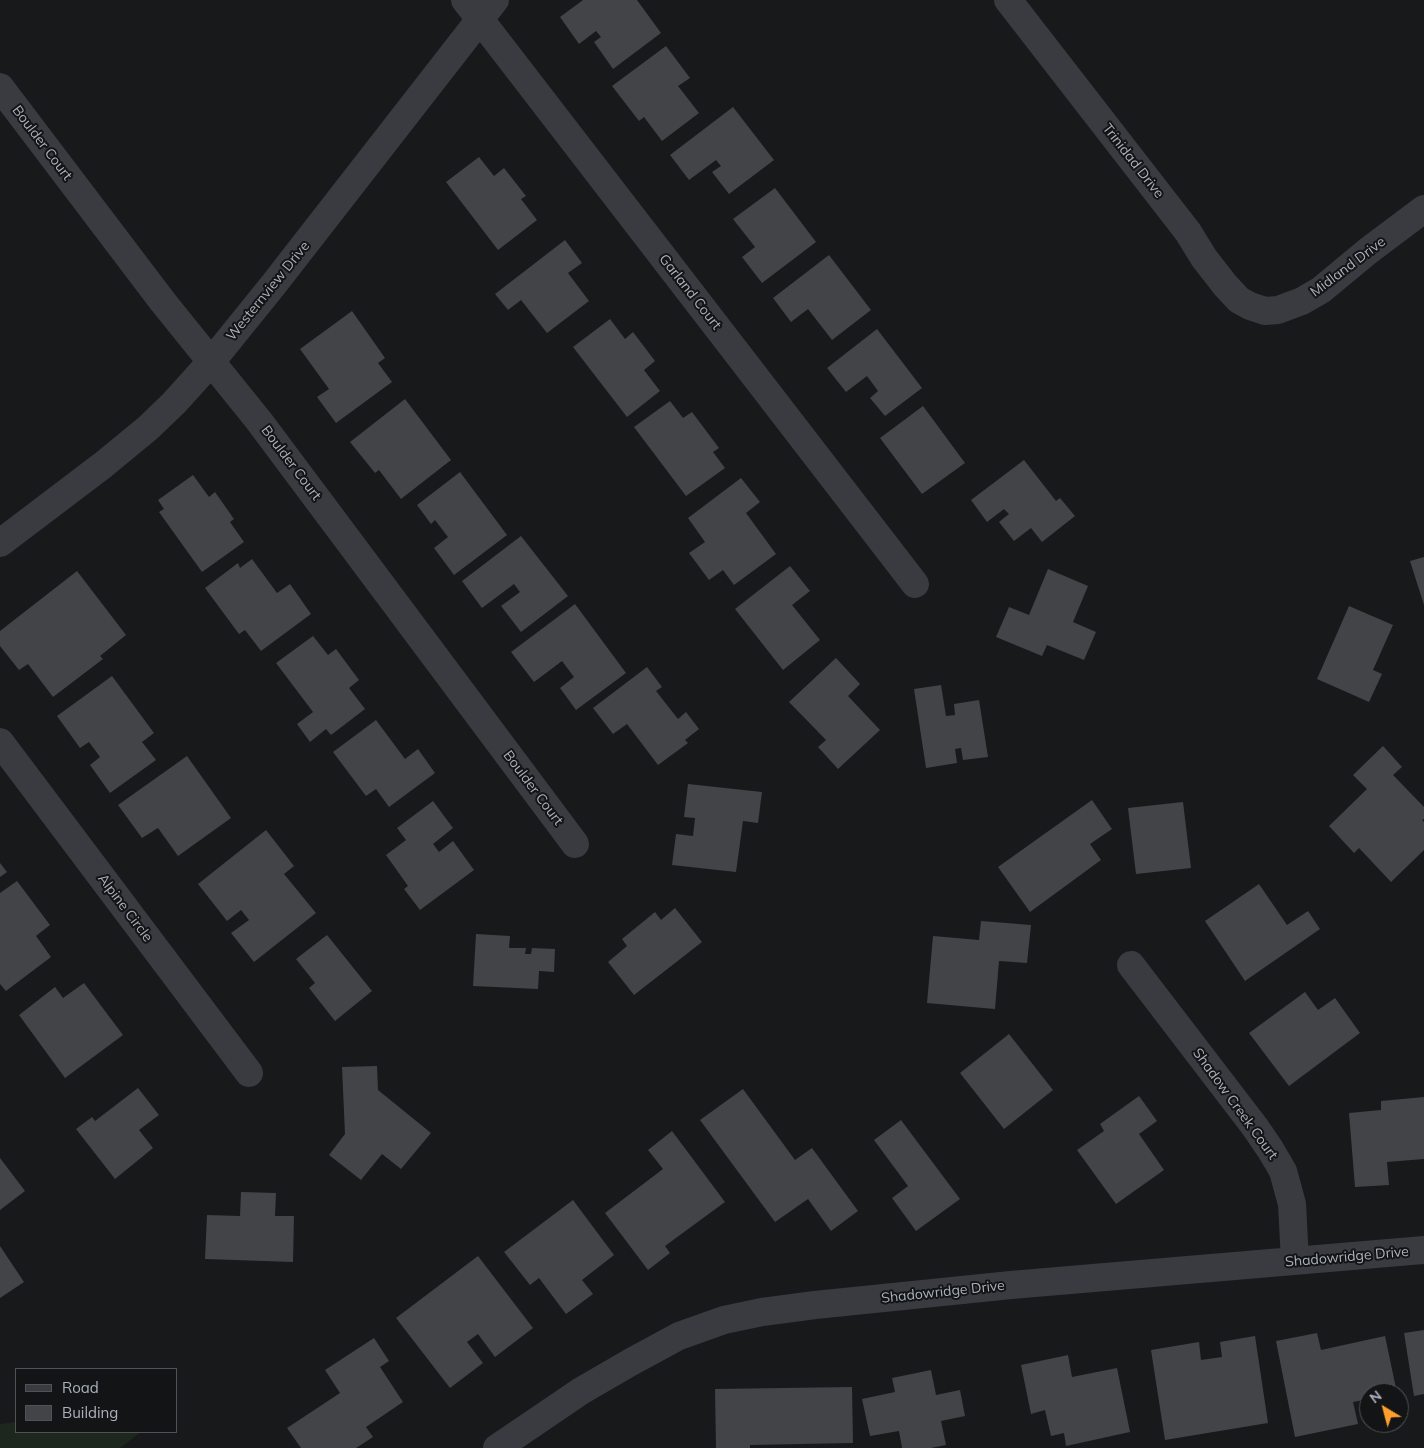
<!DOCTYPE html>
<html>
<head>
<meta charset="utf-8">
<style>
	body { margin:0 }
	#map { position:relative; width:1424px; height:1448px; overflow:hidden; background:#18191b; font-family:Mulish,sans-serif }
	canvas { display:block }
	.legend { position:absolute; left:15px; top:1368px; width:162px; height:65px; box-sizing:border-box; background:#131416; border:1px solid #4f5358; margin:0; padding:6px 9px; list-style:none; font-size:15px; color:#aab1bc }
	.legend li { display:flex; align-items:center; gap:10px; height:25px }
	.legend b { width:25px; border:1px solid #4f5358 }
	.north { position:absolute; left:1359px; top:1383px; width:50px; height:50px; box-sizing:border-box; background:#131416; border:1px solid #4f5358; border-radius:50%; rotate:323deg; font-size:14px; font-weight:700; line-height:20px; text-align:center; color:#aab1bc }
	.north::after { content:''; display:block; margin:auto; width:18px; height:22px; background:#ff9f2d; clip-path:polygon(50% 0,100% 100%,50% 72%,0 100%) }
</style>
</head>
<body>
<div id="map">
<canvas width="1424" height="1448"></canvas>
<ul class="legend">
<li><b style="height:6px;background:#393b41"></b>Road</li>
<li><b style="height:14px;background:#424448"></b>Building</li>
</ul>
<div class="north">N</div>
</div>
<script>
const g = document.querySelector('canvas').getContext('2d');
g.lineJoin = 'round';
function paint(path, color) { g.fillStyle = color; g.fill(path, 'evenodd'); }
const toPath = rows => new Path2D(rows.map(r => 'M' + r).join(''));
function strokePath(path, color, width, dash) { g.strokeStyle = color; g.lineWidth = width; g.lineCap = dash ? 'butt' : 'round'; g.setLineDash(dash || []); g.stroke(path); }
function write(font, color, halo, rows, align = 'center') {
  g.font = font + ' Mulish,sans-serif'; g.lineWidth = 4; g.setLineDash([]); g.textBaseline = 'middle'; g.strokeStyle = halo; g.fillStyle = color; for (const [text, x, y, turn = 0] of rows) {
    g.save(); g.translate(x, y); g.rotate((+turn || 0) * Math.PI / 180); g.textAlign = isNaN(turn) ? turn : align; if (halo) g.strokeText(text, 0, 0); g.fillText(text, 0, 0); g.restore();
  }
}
const green = toPath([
	[16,1422,16,1432,141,1432,120,1448,0,1448,0,1424]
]);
const building = toPath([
	[583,0,637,0,661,33,613,69,594,42,601,37,596,31,579,44,560,17],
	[666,46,690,78,678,86,699,113,662,141,644,117,639,121,612,86],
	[733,107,774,160,729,194,712,172,721,166,716,160,689,180,670,155],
	[479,157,494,176,504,168,526,196,521,199,537,220,498,250,446,182],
	[775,188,816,242,762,283,742,257,755,247,733,219],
	[565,240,582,263,568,273,589,301,547,333,521,300,508,310,495,294],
	[829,255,871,310,832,340,808,309,791,322,773,298],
	[352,311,385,358,378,363,392,382,336,423,317,397,329,389,300,349],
	[610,319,625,339,633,332,655,361,644,370,660,391,627,417,573,347],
	[877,329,922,388,885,416,870,398,878,391,867,376,846,392,827,368],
	[405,399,451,460,401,499,379,470,375,473,350,442],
	[670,401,683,418,692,412,719,448,713,452,725,468,686,496,634,427],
	[923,406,965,463,922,494,880,438],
	[1024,460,1056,501,1060,498,1075,516,1042,542,1031,528,1014,541,999,522,1009,514,1004,509,987,522,971,500],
	[460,472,507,535,454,575,434,548,448,537,435,520,431,524,417,505],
	[193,475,209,497,215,492,234,519,230,522,244,542,202,572,159,512,164,509,158,500],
	[741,478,760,502,746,513,776,554,734,585,723,570,709,580,689,553,705,542,688,518],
	[521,536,568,596,521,632,501,606,520,592,514,584,482,608,462,581],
	[1424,557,1424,605,1410,561],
	[252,559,277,593,290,584,311,614,261,651,245,630,239,634,205,588,238,563,240,568],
	[790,566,810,591,792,605,820,640,783,670,735,609],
	[1048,569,1088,586,1073,622,1096,632,1084,660,1047,645,1042,656,996,637,1009,607,1029,615],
	[77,571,126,635,100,656,103,659,53,697,28,664,19,670,0,646,0,631],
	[575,604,626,673,576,710,560,688,574,677,562,661,534,682,511,652],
	[1349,606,1393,625,1373,670,1382,674,1369,702,1317,679],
	[313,636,328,655,336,649,359,680,349,688,365,709,331,735,326,729,310,742,297,724,313,712,276,663],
	[836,658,860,684,848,696,880,730,838,769,818,747,826,740,789,702],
	[647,667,662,687,656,691,678,719,686,712,699,729,685,740,688,743,658,765,627,724,613,734,593,708],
	[112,676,154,733,142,742,156,760,110,793,90,765,100,757,89,742,80,748,57,716],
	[941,685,946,716,955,715,954,704,979,700,988,757,963,760,961,748,955,749,957,763,926,768,914,689],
	[376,720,405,759,418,749,435,773,389,807,376,789,366,796,333,752],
	[1383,746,1402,767,1393,775,1424,807,1424,819,1422,820,1424,822,1424,850,1391,882,1359,848,1354,853,1329,826,1367,789,1353,775],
	[187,756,231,818,178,856,158,828,142,838,118,805],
	[688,784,762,792,758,823,743,821,736,872,672,865,676,834,693,836,695,818,684,817],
	[1092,800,1112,829,1090,844,1101,860,1030,912,998,867],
	[433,801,453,828,433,844,439,852,453,841,474,870,420,910,404,889,408,886,386,855,406,840,397,828],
	[1183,802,1191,868,1136,874,1128,808],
	[266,830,294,866,284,874,316,913,254,962,231,933,249,920,241,910,227,921,198,884],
	[0,863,7,872,0,877],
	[17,881,50,925,36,936,51,957,6,991,0,984,0,893],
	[1259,884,1287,925,1308,911,1320,929,1245,981,1205,921],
	[675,908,702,942,634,995,608,962,627,946,622,939,655,912,661,920],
	[981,921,1031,925,1027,963,999,961,995,1009,927,1003,933,936,979,940],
	[476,934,510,936,509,948,526,948,525,954,531,954,532,948,555,949,554,972,539,971,538,989,473,986],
	[327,935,372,991,335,1021,309,988,315,983,296,959],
	[84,983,123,1035,65,1078,19,1015,55,987,63,998],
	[1305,992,1318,1010,1335,998,1360,1033,1289,1086,1249,1033],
	[1009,1034,1053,1090,1004,1129,960,1073],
	[377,1066,378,1090,431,1133,401,1169,382,1154,361,1180,329,1155,345,1134,342,1067],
	[138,1088,159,1115,139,1130,153,1148,115,1179,76,1129,92,1117,95,1121],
	[743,1089,795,1160,812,1148,858,1211,831,1231,808,1199,775,1222,700,1120],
	[1139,1096,1157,1121,1139,1134,1164,1170,1116,1204,1077,1150,1104,1131,1100,1124],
	[1424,1097,1424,1159,1387,1162,1389,1185,1355,1187,1349,1113,1381,1110,1381,1101],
	[901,1120,960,1199,916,1231,892,1198,908,1186,874,1140],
	[672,1131,725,1202,665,1246,670,1253,648,1270,605,1213,663,1169,648,1150],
	[0,1158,25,1191,0,1210],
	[241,1192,276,1193,275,1216,294,1216,293,1262,205,1259,207,1215,240,1216],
	[573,1200,614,1255,582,1280,593,1294,566,1314,539,1278,530,1285,504,1252],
	[0,1246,24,1282,0,1298],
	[478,1256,533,1328,495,1357,478,1334,467,1342,483,1363,450,1388,396,1318],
	[1424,1330,1424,1394,1414,1396,1404,1333],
	[1317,1333,1321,1350,1385,1336,1397,1393,1369,1393,1369,1399,1353,1402,1358,1424,1295,1437,1276,1341],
	[1255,1336,1268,1423,1165,1440,1151,1350,1199,1342,1201,1360,1222,1357,1220,1342],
	[374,1338,389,1361,380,1367,403,1402,366,1427,373,1437,356,1448,301,1448,287,1428,340,1393,325,1370],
	[1068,1355,1072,1377,1117,1368,1130,1432,1066,1446,1064,1433,1051,1436,1045,1410,1031,1414,1021,1365],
	[931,1370,936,1395,960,1390,965,1416,941,1421,946,1445,931,1448,902,1448,899,1431,870,1436,862,1399,895,1392,892,1378],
	[852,1387,853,1443,750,1445,750,1448,716,1448,715,1389]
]);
const street = toPath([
	[465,0,915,584],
	[1008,0,1188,232,1204,258,1225,285,1239,300,1250,306,1265,311,1278,310,1302,301,1321,290,1368,251,1424,209],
	[0,87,163,302,259,421,575,844],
	[0,543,103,465,148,428,174,403,211,362,274,284,495,0],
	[0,742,249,1073],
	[1131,965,1255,1127,1270,1149,1283,1171,1292,1204,1295,1261],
	[497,1448,581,1391,631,1362,679,1336,724,1320,762,1312,815,1305,1011,1285,1424,1250]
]);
const streetNames = [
	["Boulder Court",42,143,53],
	["Trinidad Drive",1133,161,52],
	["Midland Drive",1348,267,-37],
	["Westernview Drive",268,291,-51],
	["Garland Court",690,292,52],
	["Boulder Court",291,463,53],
	["Boulder Court",533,788,53],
	["Alpine Circle",125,908,53],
	["Shadow Creek Court",1235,1104,54],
	["Shadowridge Drive",1347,1257,-5],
	["Shadowridge Drive",943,1292,-6]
];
paint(green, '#1e271e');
paint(building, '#424448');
strokePath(street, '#393b41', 28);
write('14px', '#aab1bc', '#131416', streetNames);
</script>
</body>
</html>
